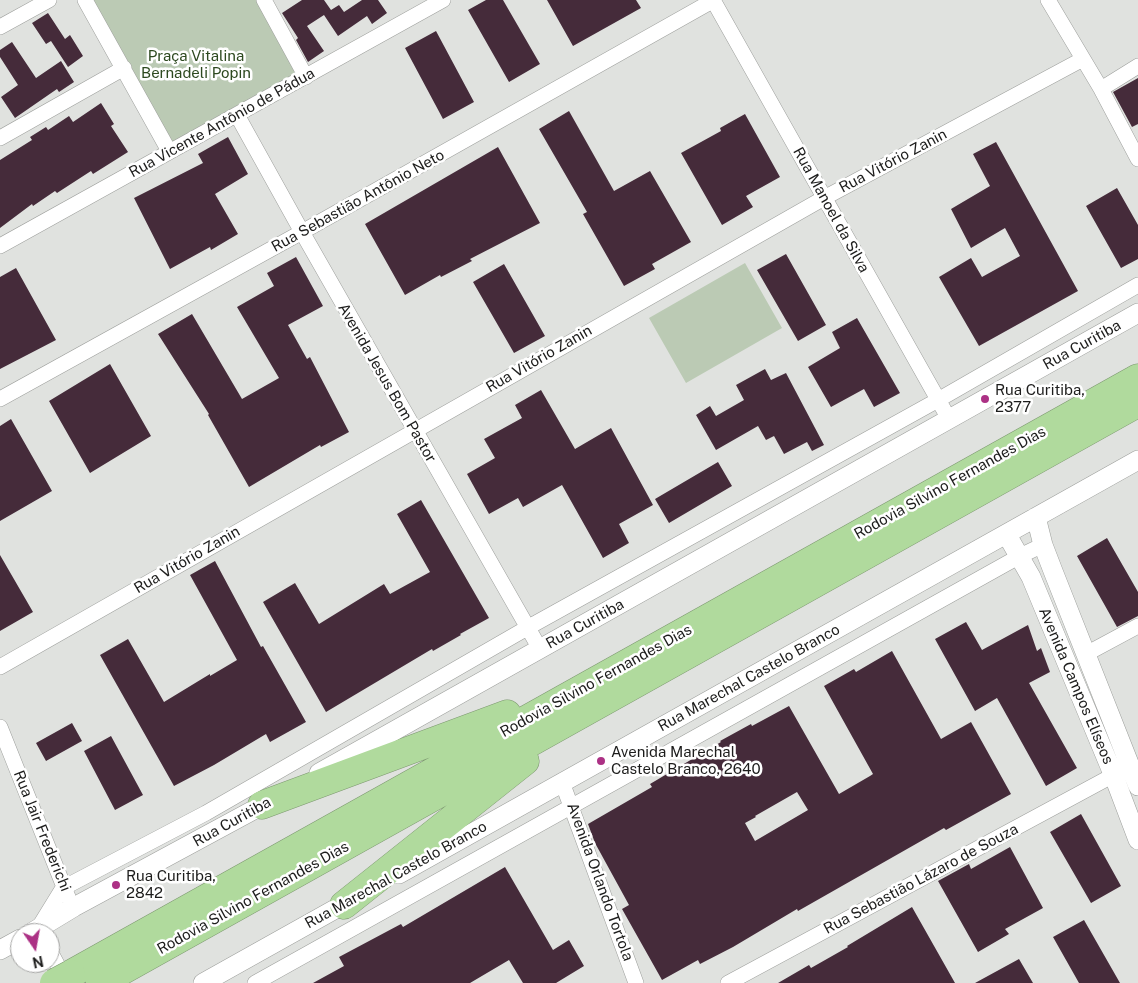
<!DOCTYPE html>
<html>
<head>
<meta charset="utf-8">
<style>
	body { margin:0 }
	#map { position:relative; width:1138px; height:983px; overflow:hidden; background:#e0e2df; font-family:"Public Sans",sans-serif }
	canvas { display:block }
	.north { position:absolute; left:10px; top:923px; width:50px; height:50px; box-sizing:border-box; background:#fff; border:1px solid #a5a5a4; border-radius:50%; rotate:168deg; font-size:14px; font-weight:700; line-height:20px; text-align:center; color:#1d1d1c }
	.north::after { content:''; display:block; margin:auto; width:18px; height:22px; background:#ac3185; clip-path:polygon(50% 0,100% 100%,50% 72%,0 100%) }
</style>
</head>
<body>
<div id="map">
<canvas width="1138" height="983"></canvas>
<div class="north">N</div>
</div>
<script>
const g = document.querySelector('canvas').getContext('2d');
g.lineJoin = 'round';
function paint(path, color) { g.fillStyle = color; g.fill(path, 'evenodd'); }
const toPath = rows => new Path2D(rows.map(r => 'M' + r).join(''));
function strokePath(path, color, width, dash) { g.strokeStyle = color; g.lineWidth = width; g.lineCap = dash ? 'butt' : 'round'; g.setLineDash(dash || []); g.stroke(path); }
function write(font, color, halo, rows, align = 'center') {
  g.font = font + ' "Public Sans",sans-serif'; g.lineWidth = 5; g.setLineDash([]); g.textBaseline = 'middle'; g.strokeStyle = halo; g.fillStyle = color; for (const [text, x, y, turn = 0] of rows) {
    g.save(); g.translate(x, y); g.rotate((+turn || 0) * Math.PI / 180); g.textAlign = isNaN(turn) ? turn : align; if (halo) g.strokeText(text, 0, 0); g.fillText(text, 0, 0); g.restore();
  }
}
const green = toPath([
	[85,0,264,0,306,77,169,151],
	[745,263,782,328,686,383,649,318]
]);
const building = toPath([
	[302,0,324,0,331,10,339,5,344,12,362,0,378,0,387,13,372,24,367,16,338,36,324,15,307,26,324,51,308,62,296,40,298,38,282,13],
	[486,0,503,0,540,64,509,82,468,10],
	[547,0,636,0,641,8,573,46],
	[48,13,65,39,70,35,83,56,68,67,51,41,46,44,32,23],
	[436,31,474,102,443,119,405,48],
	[12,42,36,78,61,61,74,82,59,92,57,89,15,118,1,97,18,85,0,57,0,50],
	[1138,78,1138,124,1132,127,1113,92],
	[101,103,114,124,111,126,128,152,93,174,91,171,57,193,55,191,33,206,32,204,0,228,0,160,32,140,30,137,46,127,48,130,69,116,73,122],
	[569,111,614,191,650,171,691,242,652,264,655,269,624,286,583,214,587,212,539,129],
	[745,114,780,177,746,196,753,207,722,225,681,153,721,131,720,128],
	[228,137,248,174,215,194,238,234,211,250,210,247,170,269,134,198,203,163,198,154],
	[996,142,1078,291,979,346,939,277,971,258,982,277,1020,256,1005,228,971,248,951,209,990,186,973,154],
	[498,147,540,223,470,259,472,261,441,277,440,275,405,295,365,224],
	[1117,188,1138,225,1138,259,1121,268,1086,206],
	[786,254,826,325,798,341,757,270],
	[296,257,323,306,288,325,307,359,310,357,349,432,321,447,320,445,249,487,208,415,209,414,158,334,192,314,242,399,279,378,237,307,274,286,267,273],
	[504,264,545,336,514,353,473,282],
	[16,268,56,340,0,369,0,277],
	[857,318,900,393,874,407,864,389,831,407,808,367,840,348,832,332],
	[110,364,151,436,90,473,49,401],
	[765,369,771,380,786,373,824,445,812,451,807,442,784,454,774,436,766,440,758,426,716,450,696,415,710,406,716,416,744,400,736,385],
	[541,390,575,449,611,428,653,505,619,524,629,543,603,558,562,485,523,507,518,498,489,514,467,474,495,458,484,439,522,418,515,405],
	[11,419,52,491,0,521,0,426],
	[718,462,732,486,669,523,655,499],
	[421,500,489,618,460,634,461,635,433,651,432,649,326,712,263,602,295,583,319,624,384,584,390,594,430,572,397,514],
	[1107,538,1138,592,1138,616,1117,627,1077,556],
	[0,555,33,612,0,631],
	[215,561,261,647,263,646,306,722,270,742,266,734,214,765,174,786,100,655,128,639,164,702,210,674,210,676,237,660,190,575],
	[966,622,982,650,1028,625,1037,651,1041,648,1050,672,1029,683,1077,768,1046,786,997,698,975,711,935,639],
	[892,651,941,739,971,722,1011,794,946,830,944,828,798,911,797,909,733,947,700,964,698,960,662,980,622,909,629,905,595,843,588,824,652,787,650,784,721,742,720,741,751,724,752,726,789,706,839,794,870,776,873,774,824,686,854,669,856,672],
	[797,792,808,810,755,841,745,823,756,817,755,816],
	[72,723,82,741,46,761,36,743],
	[111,736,143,795,115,810,84,751],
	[1081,814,1121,886,1091,903,1050,832],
	[1010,847,1043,908,1005,929,1009,934,978,952,938,881,969,864,971,869],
	[505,867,553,950,569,940,584,966,556,983,523,983,509,960,470,983,313,983,344,966,339,957,401,924,403,927],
	[912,907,955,983,778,983,809,965,811,968,848,947,847,946],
	[1084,920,1120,983,1079,983,1053,937],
	[1019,959,1033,983,975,983]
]);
const minor = toPath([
	[85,0,169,151],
	[264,0,306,77],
	[713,0,949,419],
	[1048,0,1101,89,1138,159],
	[0,27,49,0],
	[1101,89,1138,66],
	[237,115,302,232,540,649],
	[0,138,124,68],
	[0,246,443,0],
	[0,399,302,232,714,0],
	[1086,654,1138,626],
	[0,667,824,198,1083,59],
	[0,727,68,897],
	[562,782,636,983],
	[39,927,63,888,206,813,527,628,938,400,1138,285],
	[50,951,67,983],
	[255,983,1020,556,1043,545],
	[728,983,1123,770]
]);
const tertiary = toPath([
	[1036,517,1043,545,1053,571,1138,786],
	[1007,535,1031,577,1113,774,1138,840],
	[319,773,1138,313],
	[399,874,1138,460],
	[31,933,74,907,272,800],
	[0,950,20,939],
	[203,983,355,898]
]);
const motorway = toPath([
	[262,805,507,714],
	[344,905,525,761],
	[71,974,1138,378],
	[100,983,1138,403]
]);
const motorwayBridge = toPath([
	[54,983,71,974]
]);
const markers = [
	[985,399,5,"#ac3185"],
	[601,761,5,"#ac3185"],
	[116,885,5,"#ac3185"]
];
const parkNames = [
	["Praça Vitalina",196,56],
	["Bernadeli Popin",196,73]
];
const streetNames = [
	["Rua Vicente Antônio de Pádua",222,123,-29],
	["Rua Vitório Zanin",893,161,-28],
	["Rua Sebastião Antônio Neto",358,201,-29],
	["Rua Manoel da Silva",831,210,61],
	["Rua Curitiba",1082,345,-29],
	["Rua Vitório Zanin",539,359,-30],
	["Avenida Jesus Bom Pastor",387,383,60],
	["Rodovia Silvino Fernandes Dias",950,483,-29],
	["Rua Vitório Zanin",187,560,-30],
	["Rua Curitiba",585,624,-29],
	["Rua Marechal Castelo Branco",749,678,-29],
	["Rodovia Silvino Fernandes Dias",596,681,-29],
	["Avenida Campos Elíseos",1076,686,67],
	["Rua Curitiba",232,822,-29],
	["Rua Jair Frederichi",42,831,68],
	["Rua Marechal Castelo Branco",396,875,-29],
	["Rua Sebastião Lázaro de Souza",921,879,-28],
	["Avenida Orlando Tortola",600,882,70],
	["Rodovia Silvino Fernandes Dias",253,898,-29]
];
const poiNames = [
	["Rua Curitiba,",995,390],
	["2377",995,407],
	["Avenida Marechal",611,752],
	["Castelo Branco, 2640",611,769],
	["Rua Curitiba,",126,876],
	["2842",126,893]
];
paint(green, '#bbcab4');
paint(building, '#452b3a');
strokePath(minor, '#9d9f9c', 16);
strokePath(tertiary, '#9d9f9c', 20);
strokePath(motorway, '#7d9870', 29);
strokePath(minor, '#fff', 15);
strokePath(tertiary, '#fff', 19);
strokePath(motorway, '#b0da9d', 28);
strokePath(motorwayBridge, '#7d9870', 29, []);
strokePath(motorwayBridge, '#b0da9d', 28);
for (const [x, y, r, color] of markers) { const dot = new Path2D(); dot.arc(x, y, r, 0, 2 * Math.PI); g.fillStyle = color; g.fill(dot); strokePath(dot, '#fff', 2); }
write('15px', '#2d491f', '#fff', parkNames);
write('15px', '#1d1d1c', '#fff', streetNames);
write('15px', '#1d1d1c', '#fff', poiNames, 'left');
</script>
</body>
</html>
